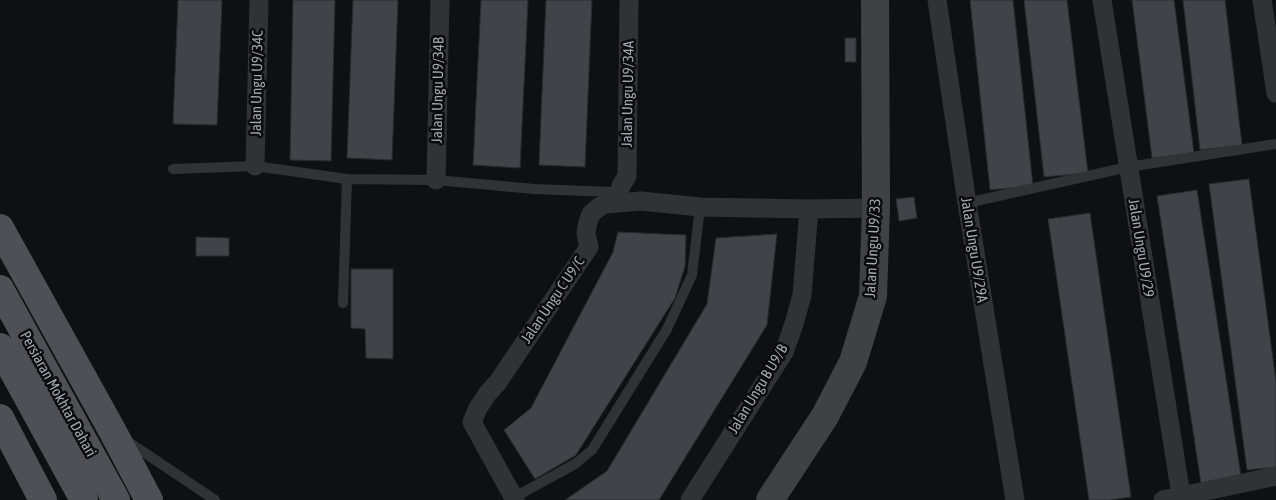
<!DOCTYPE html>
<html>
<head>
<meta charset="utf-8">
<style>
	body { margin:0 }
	canvas { display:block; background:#0f1011 }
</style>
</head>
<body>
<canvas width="1276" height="500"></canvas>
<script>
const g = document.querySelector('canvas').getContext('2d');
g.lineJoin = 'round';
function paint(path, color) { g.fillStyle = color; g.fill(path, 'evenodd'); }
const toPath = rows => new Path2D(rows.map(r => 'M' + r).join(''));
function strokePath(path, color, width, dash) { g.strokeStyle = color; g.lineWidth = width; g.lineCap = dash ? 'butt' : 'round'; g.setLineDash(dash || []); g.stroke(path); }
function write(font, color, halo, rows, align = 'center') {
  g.font = font + ' "Asap Condensed",sans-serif'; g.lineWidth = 5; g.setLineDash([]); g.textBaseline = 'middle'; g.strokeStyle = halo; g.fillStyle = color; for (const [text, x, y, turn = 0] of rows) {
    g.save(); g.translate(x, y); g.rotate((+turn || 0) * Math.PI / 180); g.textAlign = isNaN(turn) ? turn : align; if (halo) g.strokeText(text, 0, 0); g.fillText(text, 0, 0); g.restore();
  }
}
const building = toPath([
	[178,0,222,0,217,125,173,124,178,0],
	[293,0,335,0,331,161,290,160,293,0],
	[353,0,398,0,392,160,347,158,353,0],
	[481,0,528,0,520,168,473,165,481,0],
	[546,0,592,0,585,167,539,165,546,0],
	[970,0,1013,0,1033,186,990,190,970,0],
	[1024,0,1067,0,1088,173,1044,177,1024,0],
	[1132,0,1174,0,1194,153,1152,158,1132,0],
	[1183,0,1225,0,1242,145,1200,150,1183,0],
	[845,38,856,38,856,62,845,62,845,38],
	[1249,179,1276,382,1276,467,1247,470,1209,184,1249,179],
	[1197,190,1241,476,1201,483,1157,196,1197,190],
	[914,197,917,218,899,221,896,199,914,197],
	[1090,213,1131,497,1109,500,1089,500,1048,219,1090,213],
	[618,232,686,235,685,266,675,298,576,455,535,479,504,430,531,408,613,252,618,232],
	[777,234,767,325,659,500,565,500,607,471,707,304,716,238,777,234],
	[196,237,229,238,229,256,196,256,196,237],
	[351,269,393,269,393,359,366,358,365,329,351,328,351,269]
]);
const lane = toPath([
	[173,169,255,166,347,179,436,180,534,189,612,192,621,186],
	[967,203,1128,167,1276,144],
	[343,303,347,179],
	[127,441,215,500],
	[513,498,575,464,592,450,667,329,692,275,700,207]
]);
const street = toPath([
	[937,0,967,203,1015,500],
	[1102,0,1181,495],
	[1262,0,1276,93],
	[255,166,259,0],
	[436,180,440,0],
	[621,186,627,176,629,0],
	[515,500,472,422,478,408,488,393,498,382,589,247,586,233,588,222,591,214,599,207,605,204,641,201,700,207,809,209,876,208],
	[690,500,784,352,794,324,802,295,809,209],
	[1163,500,1276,476]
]);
const secondary = toPath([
	[770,500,825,416,853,362,873,296,876,208,875,0]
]);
const primary = toPath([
	[0,228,113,432,149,500],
	[0,289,116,500],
	[0,347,84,500],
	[0,418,43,500]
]);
const streetNames = [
	["Jalan Ungu U9/34C",257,83,-89],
	["Jalan Ungu U9/34B",438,90,-89],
	["Jalan Ungu U9/34A",628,94,-89],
	["Jalan Ungu U9/33",873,248,-87],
	["Jalan Ungu U9/29",1141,248,81],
	["Jalan Ungu U9/29A",974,250,81],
	["Jalan Ungu C U9/C",553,300,-56],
	["Jalan Ungu B U9/B",758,389,-59],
	["Persiaran Mokhtar Dahari",58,394,61]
];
paint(building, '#404347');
strokePath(building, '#2a2a2d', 1);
strokePath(lane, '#313235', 10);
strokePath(street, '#313235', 19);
strokePath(secondary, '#3f4245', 28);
strokePath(primary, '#4d5054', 28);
write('15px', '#a1a9b1', '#0a0b0c', streetNames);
</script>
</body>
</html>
